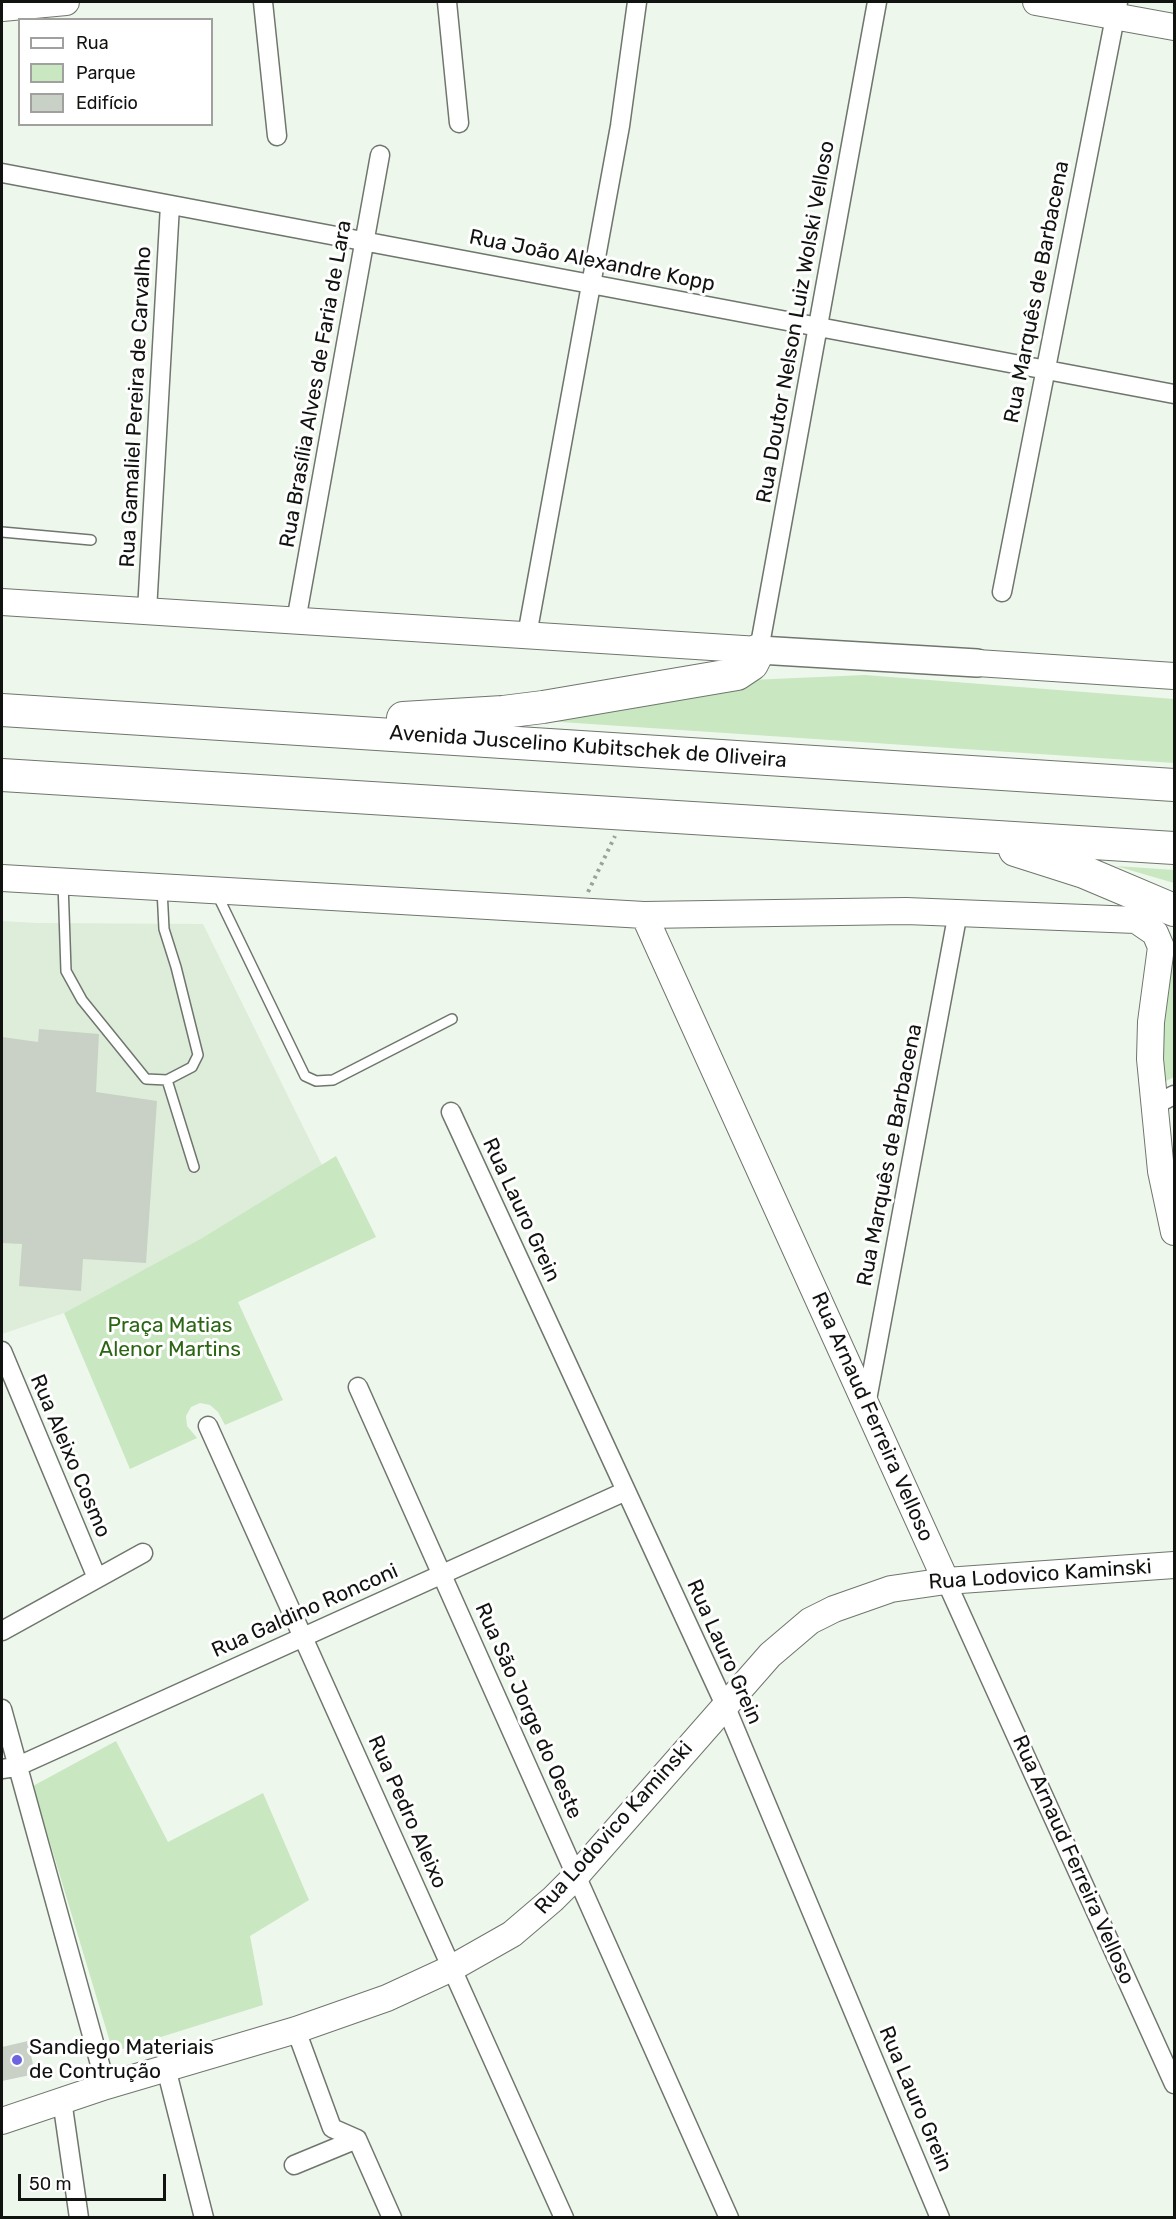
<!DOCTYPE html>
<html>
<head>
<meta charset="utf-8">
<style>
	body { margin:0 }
	#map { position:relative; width:1176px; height:2219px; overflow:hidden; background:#eef7ec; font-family:Rubik,sans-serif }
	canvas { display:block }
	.frame { position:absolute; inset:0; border:3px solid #111310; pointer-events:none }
	.legend { position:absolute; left:18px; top:18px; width:195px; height:108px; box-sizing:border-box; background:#fff; border:2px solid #a0a19f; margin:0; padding:8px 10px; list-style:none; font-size:18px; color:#111310 }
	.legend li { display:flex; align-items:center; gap:12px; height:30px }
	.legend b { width:30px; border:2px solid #a0a19f }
	.scale { position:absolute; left:18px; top:2174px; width:148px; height:27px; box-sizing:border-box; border:3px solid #111310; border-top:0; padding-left:8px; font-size:18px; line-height:21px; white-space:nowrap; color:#111310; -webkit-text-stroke:4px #fff; paint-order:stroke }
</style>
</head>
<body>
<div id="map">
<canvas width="1176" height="2219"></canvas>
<div class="frame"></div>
<ul class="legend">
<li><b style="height:8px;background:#fff"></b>Rua</li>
<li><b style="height:16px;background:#c9e7c1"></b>Parque</li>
<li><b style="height:16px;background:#c9d1c6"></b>Edifício</li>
</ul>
<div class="scale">50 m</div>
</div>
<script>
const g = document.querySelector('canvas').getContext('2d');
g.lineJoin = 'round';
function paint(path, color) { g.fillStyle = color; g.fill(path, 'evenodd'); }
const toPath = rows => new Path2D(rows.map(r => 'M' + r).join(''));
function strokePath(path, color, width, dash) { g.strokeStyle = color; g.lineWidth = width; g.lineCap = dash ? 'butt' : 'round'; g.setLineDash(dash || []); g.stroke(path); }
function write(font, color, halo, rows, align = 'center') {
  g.font = font + ' Rubik,sans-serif'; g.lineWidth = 6; g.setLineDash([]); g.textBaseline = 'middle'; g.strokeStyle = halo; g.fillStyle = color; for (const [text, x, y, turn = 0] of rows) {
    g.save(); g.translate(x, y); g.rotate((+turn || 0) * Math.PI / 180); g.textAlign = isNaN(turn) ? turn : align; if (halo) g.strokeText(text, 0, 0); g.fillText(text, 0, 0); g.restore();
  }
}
const built = toPath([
	[2,921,37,923,203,924,322,1165,202,1238,64,1313,2,1334]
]);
const green = toPath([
	[865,675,1174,699,1174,763,546,721,750,680],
	[1116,866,1174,870,1174,883],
	[1174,955,1174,1077,1162,1083,1162,1010],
	[336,1156,376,1237,238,1302,283,1400,225,1425,218,1412,210,1405,200,1403,191,1407,186,1416,187,1426,197,1438,130,1469,64,1313,202,1238],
	[116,1741,168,1842,263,1793,309,1900,250,1936,263,2005,113,2052,33,1786]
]);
const building = toPath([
	[39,1029,99,1034,96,1092,157,1101,146,1263,83,1259,81,1291,19,1286,22,1244,2,1243,2,1037,38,1042],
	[28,2041,35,2074,2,2081,2,2047]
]);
const path = toPath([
	[588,892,615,836]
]);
const lane = toPath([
	[2,532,91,540],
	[63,882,66,971,82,1000,146,1079,167,1080,192,1067,198,1055,176,967,164,929,162,889],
	[216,892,305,1076,316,1081,333,1080,452,1019],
	[167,1080,194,1167]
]);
const street = toPath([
	[263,2,277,136],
	[447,2,459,123],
	[2,173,1174,394],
	[1002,592,1118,2],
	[147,611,170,205],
	[296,621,380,155],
	[527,635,620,126,637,2],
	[759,650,877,2],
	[1153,1106,1174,1095],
	[451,1112,725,1705,940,2218],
	[2,1351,97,1578],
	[358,1387,729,2218],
	[866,1405,958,912],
	[208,1426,564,2218],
	[946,1581,1174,2084],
	[2,1631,143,1553],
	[2,1709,106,2086],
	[2,1769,16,1767,626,1491],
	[296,2030,332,2128,357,2139,392,2218],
	[166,2068,204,2218],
	[62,2100,79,2218],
	[294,2165,357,2139]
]);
const secondary = toPath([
	[1036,2,1174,27],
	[2,8,66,2],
	[2,602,759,650],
	[977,663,1174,676],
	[2,878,644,915,906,911,1136,920,1155,933,1161,947,1151,1022,1150,1059,1161,1171,1174,1232],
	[644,915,946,1581],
	[2,2121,106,2086,296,2030,387,1998,452,1968,512,1934,553,1899,576,1876,770,1655,810,1621,834,1609,891,1589,946,1581,1174,1565]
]);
const primary = toPath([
	[759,650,977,663]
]);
const highway = toPath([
	[2,710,1174,785],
	[403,718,503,712,543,707,737,674,752,664,759,650],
	[2,775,1174,848],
	[1015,850,1084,872,1174,910]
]);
const markers = [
	[17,2060,6,"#6c65df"]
];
const streetNames = [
	["Rua João Alexandre Kopp",592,261,11],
	["Rua Marquês de Barbacena",1037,292,-79],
	["Rua Doutor Nelson Luiz Wolski Velloso",796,322,-80],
	["Rua Brasília Alves de Faria de Lara",316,384,-80],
	["Rua Gamaliel Pereira de Carvalho",136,407,-87],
	["Avenida Juscelino Kubitschek de Oliveira",588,747,4],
	["Rua Marquês de Barbacena",890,1155,-79],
	["Rua Lauro Grein",521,1210,65],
	["Rua Arnaud Ferreira Velloso",872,1417,66],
	["Rua Aleixo Cosmo",70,1456,67],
	["Rua Lodovico Kaminski",1040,1575,-4],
	["Rua Galdino Ronconi",305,1611,-24],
	["Rua Lauro Grein",724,1652,66],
	["Rua São Jorge do Oeste",528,1711,66],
	["Rua Pedro Aleixo",407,1812,66],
	["Rua Lodovico Kaminski",614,1828,-48],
	["Rua Arnaud Ferreira Velloso",1073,1860,66],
	["Rua Lauro Grein",915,2099,67]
];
const parkNames = [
	["Praça Matias",170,1326],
	["Alenor Martins",170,1350]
];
const poiNames = [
	["Sandiego Materiais",29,2048],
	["de Contrução",29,2072]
];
paint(built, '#deecda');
paint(green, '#c9e7c1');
paint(building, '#c9d1c6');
strokePath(lane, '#6f766d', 12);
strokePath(street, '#6f766d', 21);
strokePath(secondary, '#6f766d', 28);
strokePath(primary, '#6f766d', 30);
strokePath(highway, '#6f766d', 34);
strokePath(path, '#9ca29a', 4, [3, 4.5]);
strokePath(lane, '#fff', 9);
strokePath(street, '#fff', 18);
strokePath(secondary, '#fff', 26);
strokePath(primary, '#fff', 27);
strokePath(highway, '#fff', 32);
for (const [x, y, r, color] of markers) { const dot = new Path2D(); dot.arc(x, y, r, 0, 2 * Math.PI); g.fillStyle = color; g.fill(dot); strokePath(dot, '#fff', 2); }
write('21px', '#111310', '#fff', streetNames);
write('21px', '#2b6614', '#fff', parkNames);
write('21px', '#111310', '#fff', poiNames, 'left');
</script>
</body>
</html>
